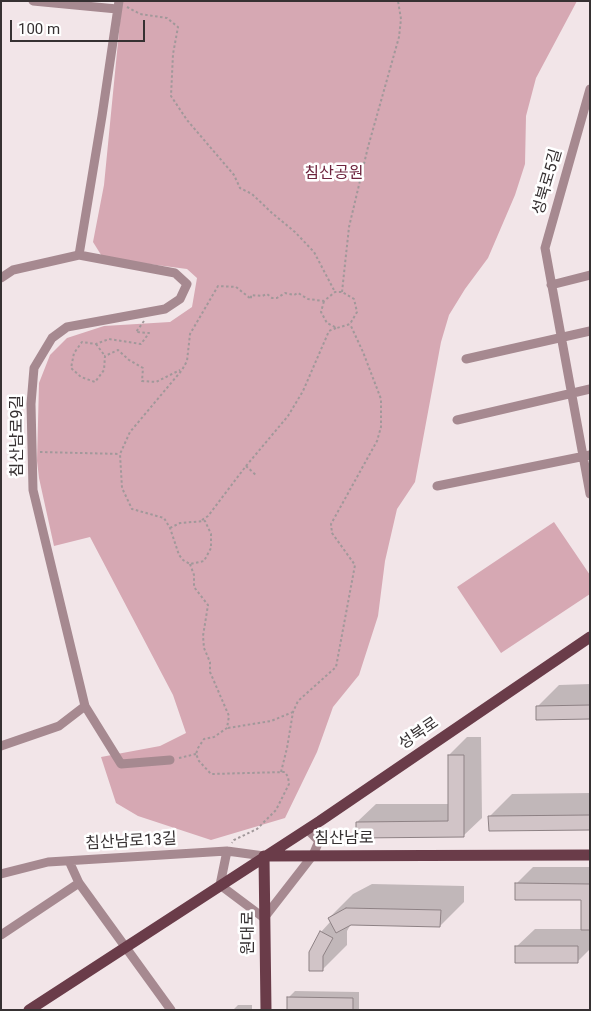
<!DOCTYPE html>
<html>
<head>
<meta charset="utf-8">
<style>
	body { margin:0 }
	#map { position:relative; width:591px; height:1011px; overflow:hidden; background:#f2e5e8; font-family:Roboto,sans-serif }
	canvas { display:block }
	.frame { position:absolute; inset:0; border:2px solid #363132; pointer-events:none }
	.scale { position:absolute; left:10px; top:20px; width:135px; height:22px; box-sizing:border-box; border:2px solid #363132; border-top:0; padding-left:6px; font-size:15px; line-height:18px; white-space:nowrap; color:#363132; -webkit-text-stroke:4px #fff; paint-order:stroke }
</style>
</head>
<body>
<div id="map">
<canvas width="591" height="1011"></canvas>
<div class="frame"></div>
<div class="scale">100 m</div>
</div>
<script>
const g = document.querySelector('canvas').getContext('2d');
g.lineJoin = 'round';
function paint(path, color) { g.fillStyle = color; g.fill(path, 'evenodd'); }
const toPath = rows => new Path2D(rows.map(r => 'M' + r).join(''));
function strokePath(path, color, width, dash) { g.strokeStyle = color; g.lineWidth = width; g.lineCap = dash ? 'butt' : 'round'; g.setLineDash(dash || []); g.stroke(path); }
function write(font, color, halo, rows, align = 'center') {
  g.font = font + ' Roboto,"Noto Sans KR",sans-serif'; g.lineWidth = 5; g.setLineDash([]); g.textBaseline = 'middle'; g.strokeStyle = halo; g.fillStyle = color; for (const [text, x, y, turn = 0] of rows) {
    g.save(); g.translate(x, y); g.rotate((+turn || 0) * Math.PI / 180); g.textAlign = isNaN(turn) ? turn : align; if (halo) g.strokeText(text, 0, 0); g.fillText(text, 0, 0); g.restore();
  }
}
const green = toPath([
	[122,1,577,1,536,78,526,116,525,164,515,195,488,258,465,289,449,315,441,342,415,482,397,509,385,561,378,616,359,675,333,707,317,752,285,818,211,840,138,816,116,803,101,757,160,746,186,733,173,695,90,537,54,546,39,478,37,461,39,383,50,355,67,338,104,326,170,322,192,307,197,278,187,269,103,258,93,242,104,185],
	[554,522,590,575,590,594,501,653,457,587]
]);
const shadow = toPath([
	[590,684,590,718,537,707,559,685],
	[467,737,481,737,482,818,463,836,357,822,376,804,449,804,449,755],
	[590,793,590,828,490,816,512,794],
	[533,867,590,867,590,949,577,962,516,947,535,929,582,929,582,899,516,884],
	[372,884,464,886,464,902,440,926,351,924,347,931,347,945,323,969,321,932,331,921,329,918,353,894],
	[295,991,359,992,359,1010,289,1010,289,997],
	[238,1005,252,1005,252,1010,233,1010]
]);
const building = toPath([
	[590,705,590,719,536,720,536,706,590,705],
	[448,755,464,755,464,837,356,838,356,822,448,821,448,755],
	[590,815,590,830,489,831,488,816,590,815],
	[515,883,590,884,590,930,581,930,581,900,515,900,515,883],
	[346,908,441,910,440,927,351,925,336,933,328,918,346,908],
	[320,931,333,938,323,956,323,971,309,971,309,952,320,931],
	[515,946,578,946,578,963,515,963,515,946],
	[287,997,353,998,353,1010,287,1010,287,997]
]);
const path = toPath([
	[127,7,140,14,167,18,178,27,173,54,171,96,187,120,234,175,240,188,252,194,272,213,295,232,314,252,335,292],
	[342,292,349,227,368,147,399,37,401,19,398,1],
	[144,321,136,332,149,333,141,344,109,339,96,344,82,342,74,353,71,368,81,377,95,382,104,370,105,356,118,350,129,360,143,368,142,381,156,382,180,370],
	[96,344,105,356],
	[40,452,120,454],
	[246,466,288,416,303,391,329,331,336,328],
	[202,520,208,516,246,466,257,476],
	[170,528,180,523,205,521,211,534,211,548,204,561,190,564,183,560,179,555,170,528,164,518,132,509,122,488,120,454,130,432,182,370,187,361,190,334,218,286,236,287,251,299,251,295,262,296,267,294,272,298,277,298,285,293,294,295,298,293,308,299,324,301,335,292,342,292,354,299,357,312,350,324,337,328,327,323,321,312,324,301],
	[190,564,194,575,194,587,208,605,203,636,204,648,210,662,210,672,229,716,227,728,214,737,204,739,198,748,196,754,199,761,211,774,285,772,288,777,289,784,276,810,257,829,234,840,232,843],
	[228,728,271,721,293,712],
	[179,758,196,754],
	[281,772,287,748,293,712,298,701,336,667,355,565,332,533,331,524,377,441,381,427,381,399,363,352,350,324]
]);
const minor = toPath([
	[33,1,117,9],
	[590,89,545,248,590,494],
	[79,255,102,116,119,1],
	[1,278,13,270,79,255,175,273,187,284,180,299,165,309,67,327,52,338,34,368,31,404,33,490,85,706,59,726,1,746],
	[551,285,590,275],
	[466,359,590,331],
	[457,420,590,389],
	[437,486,590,455],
	[85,706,121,764,170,760],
	[227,851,220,885,264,918,313,855,319,841,307,829],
	[69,861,79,883,171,1010],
	[1,874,48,862,227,851,264,856],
	[1,935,79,883]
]);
const major = toPath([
	[264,856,590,855],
	[264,856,266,1010],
	[29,1010,320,821,590,637]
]);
const parkNames = [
	["침산공원",334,174]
];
const streetNames = [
	["성북로5길",548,182,-74],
	["침산남로9길",18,436,-90],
	["성북로",419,734,-34],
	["침산남로",344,839],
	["침산남로13길",131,842,-3],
	["원대로",249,933,-90]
];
paint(green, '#d6a8b3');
paint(shadow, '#0003');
paint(building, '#d1c4c7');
strokePath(building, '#8d8184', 1);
strokePath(path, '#a1989a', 2, [2.5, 2.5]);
strokePath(minor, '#a68990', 9);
strokePath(major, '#6a3c49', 11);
write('16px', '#6e243e', '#fff', parkNames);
write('16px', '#363132', '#fff', streetNames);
</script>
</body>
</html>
